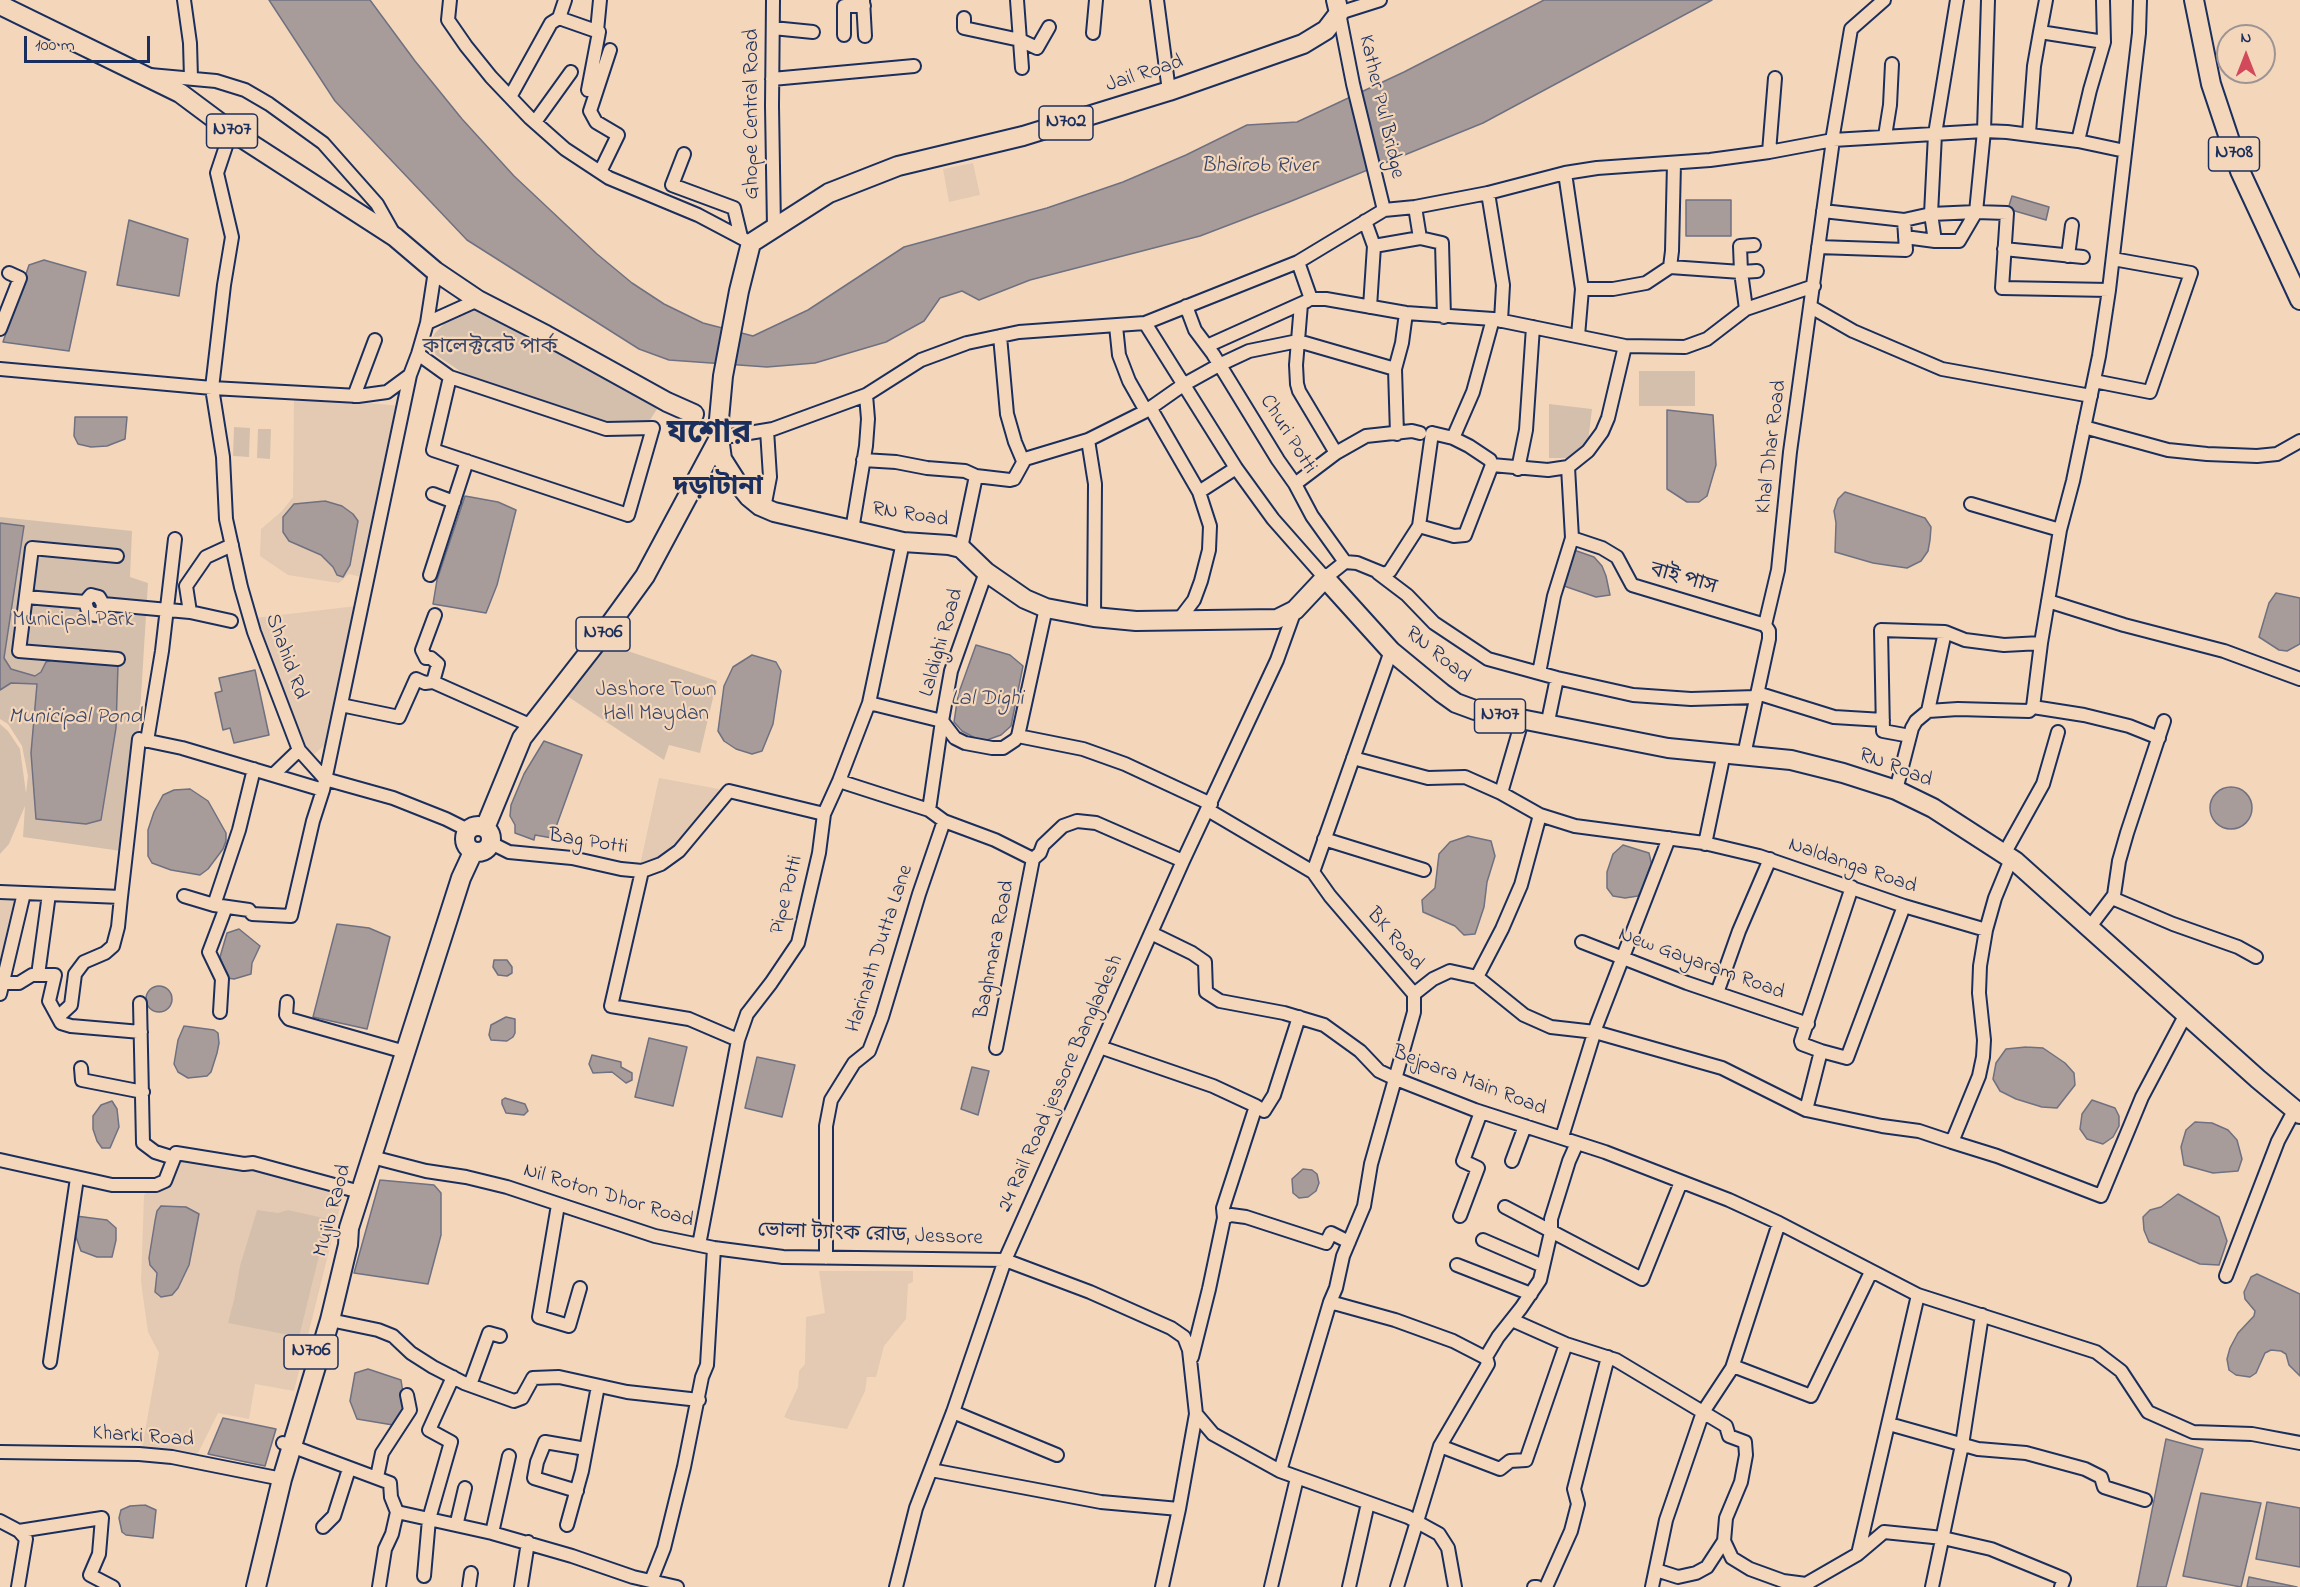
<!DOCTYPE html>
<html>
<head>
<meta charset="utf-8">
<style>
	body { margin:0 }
	#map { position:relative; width:2300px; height:1587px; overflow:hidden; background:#f4d7ba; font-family:"Indie Flower",sans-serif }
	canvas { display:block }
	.north { position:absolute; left:2216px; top:24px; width:60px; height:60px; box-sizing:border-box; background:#f4d7ba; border:2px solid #9d9495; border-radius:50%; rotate:0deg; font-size:16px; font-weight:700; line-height:24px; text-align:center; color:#1b2f5e }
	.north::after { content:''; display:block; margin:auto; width:21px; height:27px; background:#d1495b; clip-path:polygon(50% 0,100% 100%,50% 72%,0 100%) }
	.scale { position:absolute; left:24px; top:36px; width:126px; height:27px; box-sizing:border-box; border:3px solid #1b2f5e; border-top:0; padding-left:8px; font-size:18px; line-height:21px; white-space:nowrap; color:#1b2f5e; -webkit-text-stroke:4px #f4d7ba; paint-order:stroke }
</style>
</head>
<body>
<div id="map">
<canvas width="2300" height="1587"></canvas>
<div class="north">N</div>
<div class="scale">100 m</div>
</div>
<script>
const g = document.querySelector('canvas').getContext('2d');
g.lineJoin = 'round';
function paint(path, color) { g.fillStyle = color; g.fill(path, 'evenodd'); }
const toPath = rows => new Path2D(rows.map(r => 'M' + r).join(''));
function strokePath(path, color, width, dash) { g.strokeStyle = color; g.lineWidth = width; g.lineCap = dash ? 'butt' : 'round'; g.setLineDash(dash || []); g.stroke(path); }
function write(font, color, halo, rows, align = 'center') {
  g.font = font + ' "Indie Flower","Noto Sans Bengali",sans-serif'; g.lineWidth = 4.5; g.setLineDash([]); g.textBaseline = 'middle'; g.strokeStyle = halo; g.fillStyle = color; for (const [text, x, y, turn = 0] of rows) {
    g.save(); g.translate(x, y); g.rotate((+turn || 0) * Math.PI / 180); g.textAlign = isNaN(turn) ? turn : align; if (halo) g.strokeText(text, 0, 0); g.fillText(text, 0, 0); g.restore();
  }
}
const built = toPath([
	[973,163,980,195,949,202,943,169],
	[294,396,400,406,365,578,349,574,339,583,288,575,260,556,261,529,282,511,293,497],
	[356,606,327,743,313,755,307,754,255,618],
	[659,778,719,789,716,804,677,849,654,865,640,865],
	[24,893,0,988,0,896],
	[181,1158,253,1164,341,1189,341,1203,294,1391,255,1384,249,1419,218,1413,197,1455,142,1448,159,1353,148,1332,141,1282,144,1195],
	[819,1271,913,1271,913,1282,908,1284,906,1319,884,1346,876,1377,867,1377,865,1391,847,1429,791,1420,784,1417,798,1387,799,1371,805,1364,806,1317,825,1313]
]);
const green = toPath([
	[479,302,650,398,657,409,650,420,636,424,609,426,472,379,436,355,431,342,435,333,449,319,466,313],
	[1639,371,1695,371,1695,406,1639,406],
	[1549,404,1592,409,1588,442,1570,458,1549,458],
	[234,427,250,428,249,457,233,456],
	[258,429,271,429,270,459,257,458],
	[0,517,132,531,130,577,148,583,139,729,121,851,23,837,25,806,9,844,0,854,0,724,8,731,20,749,26,793,28,776,22,746,8,724,0,719],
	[601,642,717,681,700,753,669,745,664,760,564,694],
	[257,1210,278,1213,288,1210,328,1219,299,1337,228,1323,234,1300,240,1266]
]);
const water = toPath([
	[269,0,370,0,415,61,462,119,514,176,597,254,632,283,664,304,703,323,753,336,808,310,904,247,1047,208,1123,182,1186,155,1247,125,1297,122,1404,72,1544,0,1712,0,1483,123,1289,202,1200,236,1030,280,979,300,962,291,940,298,924,321,886,342,815,363,767,367,669,360,639,349,467,240,335,101,269,0],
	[2012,196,2049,207,2046,220,2008,209,2012,196],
	[1686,200,1731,200,1731,236,1686,236,1686,200],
	[129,220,188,239,179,296,117,285,129,220],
	[44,260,86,272,69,351,3,342,29,265,44,260],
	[1667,410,1713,415,1716,465,1707,496,1699,502,1687,502,1667,489,1667,410],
	[75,417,127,417,125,439,107,446,91,447,78,444,74,436,75,417],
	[1845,492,1925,518,1931,527,1930,540,1928,551,1921,561,1907,568,1893,566,1873,563,1835,552,1836,523,1834,511,1838,499,1845,492],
	[465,496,498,502,516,510,497,585,486,613,433,604,437,580,465,496],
	[325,501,342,506,353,514,358,521,350,565,343,577,337,575,333,567,321,555,289,541,283,532,283,517,294,504,325,501],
	[0,523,24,526,4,658,11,669,35,676,41,672,46,662,61,657,118,665,116,728,101,820,86,824,36,819,31,753,37,684,11,683,0,690,0,523],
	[1571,549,1594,557,1602,566,1606,576,1610,595,1596,597,1564,586,1564,573,1571,549],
	[2276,593,2300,598,2300,644,2287,651,2279,650,2259,637,2269,603,2276,593],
	[976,645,1010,655,1023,666,1011,726,1001,735,987,740,979,740,962,731,954,722,958,695,976,645],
	[752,655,776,662,781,671,773,724,762,751,752,754,736,749,724,741,718,731,724,686,733,667,752,655],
	[255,670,269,735,234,743,230,728,223,730,215,693,222,691,219,678,255,670],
	[544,741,582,755,552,838,535,835,534,840,515,833,515,825,510,816,511,805,524,774,544,741],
	'2210 808a21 21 0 1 1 42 0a21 21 0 1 1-42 0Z',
	[190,789,208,801,226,833,226,841,223,849,208,869,200,875,171,870,152,863,148,856,148,830,154,812,163,795,174,790,190,789],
	[1468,836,1491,841,1495,856,1487,882,1484,907,1475,934,1464,935,1455,926,1423,912,1422,900,1435,888,1439,854,1450,842,1468,836],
	[1623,845,1649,853,1652,866,1646,885,1638,896,1625,898,1613,896,1607,888,1607,872,1613,854,1623,845],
	[337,924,369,928,390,937,367,1029,313,1017,337,924],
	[239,929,260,946,252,963,251,974,234,979,227,978,220,957,227,933,239,929],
	[494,960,507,960,512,967,512,973,507,976,498,975,493,967,494,960],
	'146 999a13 13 0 1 1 26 0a13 13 0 1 1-26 0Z',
	[506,1017,515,1019,515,1033,513,1037,507,1041,491,1040,489,1035,491,1025,506,1017],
	[184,1026,214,1030,218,1033,219,1043,217,1053,211,1072,207,1076,188,1078,178,1072,174,1064,178,1040,184,1026],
	[649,1038,687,1047,673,1106,635,1097,649,1038],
	[2026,1047,2043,1048,2065,1063,2074,1073,2075,1085,2057,1108,2042,1107,2016,1099,2000,1091,1993,1079,1996,1063,2006,1049,2026,1047],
	[592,1055,621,1062,621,1067,632,1073,632,1080,626,1083,612,1072,593,1073,589,1064,592,1055],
	[757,1057,795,1065,782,1117,745,1108,757,1057],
	[972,1067,989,1071,978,1115,961,1109,972,1067],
	[505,1098,525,1104,528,1111,524,1115,506,1113,502,1104,502,1100,505,1098],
	[2092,1100,2115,1108,2119,1116,2119,1126,2113,1137,2103,1144,2087,1139,2080,1129,2082,1114,2092,1100],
	[112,1101,117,1109,119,1127,110,1148,102,1148,97,1141,93,1129,93,1116,101,1105,112,1101],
	[2195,1122,2212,1123,2228,1130,2237,1140,2242,1159,2238,1171,2213,1173,2184,1165,2181,1147,2186,1130,2195,1122],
	[1303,1169,1312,1170,1317,1174,1319,1183,1316,1191,1308,1197,1299,1198,1293,1193,1292,1179,1303,1169],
	[380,1180,434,1185,441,1193,441,1235,428,1284,354,1273,380,1180],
	[2178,1194,2219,1217,2227,1241,2219,1265,2200,1264,2149,1242,2144,1230,2143,1217,2150,1210,2161,1207,2178,1194],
	[161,1206,186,1207,199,1214,189,1265,178,1288,172,1295,161,1297,155,1292,157,1273,150,1265,149,1258,155,1221,157,1211,161,1206],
	[76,1216,107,1220,116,1228,116,1240,112,1257,97,1257,81,1251,76,1237,76,1216],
	[2257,1274,2300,1294,2300,1376,2289,1365,2286,1354,2281,1351,2271,1350,2265,1353,2256,1373,2250,1377,2236,1375,2229,1370,2227,1359,2230,1348,2238,1333,2254,1316,2255,1311,2245,1299,2244,1292,2251,1277,2257,1274],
	[368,1369,401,1380,405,1406,393,1425,357,1419,350,1401,355,1373,368,1369],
	[223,1418,276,1429,265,1466,208,1454,223,1418],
	[2166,1439,2203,1449,2166,1587,2137,1587,2166,1439],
	[2201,1493,2261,1503,2241,1587,2183,1576,2201,1493],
	[2267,1502,2300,1508,2300,1567,2256,1559,2267,1502],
	[145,1505,156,1510,153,1538,126,1535,122,1532,119,1518,121,1510,130,1506,145,1505],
	[2249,1577,2297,1587,2247,1587,2249,1577]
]);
const minor = toPath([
	[184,0,190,43,191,78],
	[450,0,448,20,466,46,491,77,530,118,565,149,609,178,698,215,751,243],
	[773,0,772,106,774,228],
	[863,0,865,36],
	[1017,0,1022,68],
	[1157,0,1169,91],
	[1380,0,1339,13,1353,84,1384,210],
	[1957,0,1935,134,1931,214,1935,241,1959,241,1976,212],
	[1988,0,1984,131,1976,212,2007,213,2002,288,2109,290],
	[559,18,565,0],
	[964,18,964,28,1020,40,1037,48,1049,27],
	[773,28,813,32],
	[597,31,600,0],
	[2040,32,2046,0],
	[1093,33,1096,0],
	[844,35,844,6,864,6],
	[150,75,216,81,245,90,269,104,323,143,377,204,395,236],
	[772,79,914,66],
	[510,97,551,23,559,18,599,32,588,90],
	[535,122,571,72],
	[231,131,217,173,232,237,224,285,212,388,223,457,226,519,241,587,254,632,299,750,325,779,393,798,446,819,468,830],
	[2029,133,2034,66,2040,32,2104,42],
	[1833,135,1851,29,1884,0],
	[1885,136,1890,105,1892,64],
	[2078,141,2090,90,2104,42,2103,0],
	[1769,152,1775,78],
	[684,154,672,185,734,208,741,237],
	[600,172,618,135,596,122,590,111,610,50],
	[1565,173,1582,289],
	[1488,193,1503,285,1501,321],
	[1415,207,1420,238,1442,243,1444,317],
	[1823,211,1904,220,1931,214,1976,212],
	[1365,221,1374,246],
	[1905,237,1935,241],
	[1754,245,1740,246,1741,272,1757,271],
	[1818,247,1906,250,1904,220],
	[2004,249,2083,257],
	[2068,256,2072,225],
	[1298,262,1311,299,1326,299,1406,313,1493,319,1625,346,1685,347,1707,339,1746,309,1814,286],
	[1670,267,1741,272,1746,309],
	[1301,304,1296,365,1297,384,1299,391,1336,453],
	[1370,307,1374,246,1420,238],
	[1811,307,1853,331,1942,369,2091,396],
	[427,323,478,300],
	[1145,323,1236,468,1273,519,1325,578,1345,562,1312,516,1295,484,1278,460,1213,354,1195,330,1186,306],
	[1116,326,1119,355,1129,381,1146,411],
	[0,329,20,278,9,273],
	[1000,336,1007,414,1015,442,1023,461],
	[1578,336,1582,289,1613,289,1646,283,1670,267,1672,251,1674,163],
	[1207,346,1307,301],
	[418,354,450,377,606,429,653,428,628,515,433,450,450,377],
	[0,369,212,388,358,396,387,392,410,375,418,354,427,323,435,271],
	[2094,381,2150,392,2191,273,2113,259],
	[354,396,375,340],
	[1151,409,1199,492,1210,526,1209,550,1201,581,1194,600,1178,621],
	[2084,427,2168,450,2207,454,2257,456,2277,454,2300,441],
	[1397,434,1395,369,1402,343,1406,313],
	[719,438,773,429,866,395,921,360,967,343,1019,332,1145,323,1298,262,1384,210,1415,207,1488,193,1565,173,1597,168,1710,160,1769,152,1833,140,1984,131,2007,132,2078,141,2125,151],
	[1453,438,1473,392,1493,319],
	[1088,440,1095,484,1094,617],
	[863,460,896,462,927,468,965,471,976,476,1010,480,1014,479,1025,459,1088,440,1146,411,1183,385,1219,365,1249,351,1298,341,1395,369],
	[1568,467,1572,538,1602,548,1617,557,1632,585,1765,625],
	[1518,469,1526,430,1533,327],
	[1295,484,1336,453,1366,436,1412,431,1420,433],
	[1199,492,1236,468],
	[433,494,454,502],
	[1971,504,2060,530],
	[764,508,770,477,767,430],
	[1419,526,1432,433,1453,438,1469,446,1490,460,1492,465,1548,470,1568,467,1588,451,1602,432,1608,418,1625,346],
	[852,530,866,446,868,419,866,395],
	[961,548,976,476],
	[117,556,32,548,19,651,118,659],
	[1345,562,1357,563,1384,574,1390,571,1419,526,1454,536,1465,535,1492,465],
	[1378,573,1407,595,1434,623,1488,659,1557,678,1633,695,1691,699,1756,697],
	[430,575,467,461],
	[91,595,99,597,103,604,102,612,95,615,88,611,85,602,91,595],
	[26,597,85,602],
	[2048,601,2124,625,2224,651,2300,679],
	[103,604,190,612,231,621],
	[190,612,186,586,206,557,232,545],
	[1539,673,1554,596,1572,538],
	[433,682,532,726],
	[1757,693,1834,717,1883,720],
	[869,703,942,721],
	[341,705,399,717,416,679,425,683,433,682,438,664,431,658,426,658,422,650,435,615],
	[2033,707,2084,715,2129,726,2159,738],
	[1928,711,1945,632],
	[942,721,955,738,965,743,992,748,1003,748,1015,740,1018,736,1046,608],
	[1547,726,1557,678],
	[1018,736,1083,749,1125,764,1211,804],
	[1910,736,1883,731,1881,630,1945,632,1965,640,2004,645,2041,643],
	[147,741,162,651,175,539],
	[1744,755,1769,639,1769,631,1765,625,1778,570,1790,452,1833,140],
	[1353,758,1428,778,1465,777,1501,793,1540,815,1575,826,1704,843,1759,856,1904,906,1986,930],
	[254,769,239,830,214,905,249,910,252,914,291,916,313,821,323,790,410,375],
	[273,775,299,750],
	[839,781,929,810,944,821,995,840,1033,859,1040,853,1043,845,1063,826,1077,821,1096,823,1183,861],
	[1896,790,1912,728,1916,721,1928,711,1958,709,2029,711,2033,707,2041,643,2060,530,2073,481,2099,356,2109,290,2139,33,2140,0],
	[1501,793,1522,721],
	[929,810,942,721,951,671,986,572],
	[1208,810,1313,872,1330,896,1414,994,1414,1012,1371,1164,1364,1206,1343,1256,1336,1288,1330,1302,1395,1320,1453,1341,1486,1358,1486,1357],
	[1324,839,1424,870],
	[491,843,509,852,572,858,621,869,642,871,661,864,679,851,729,791,824,814],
	[1705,844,1724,753],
	[2004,854,2043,784,2058,732],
	[2011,859,1995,898,1986,930,1980,966,1979,993,1984,1040,1983,1057,1979,1076,1952,1142,1997,1156,2101,1196,2142,1097,2186,1014],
	[642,871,611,1006,689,1019,738,1040],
	[1313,872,1391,651],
	[1852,887,1801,1041,1802,1044,1821,1051,1847,1058,1904,906],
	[0,892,121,897,139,739,182,748,323,790],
	[184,896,214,905],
	[2112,898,2173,924,2238,947,2256,957],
	[2089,928,2114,895,2119,861,2127,833,2164,721],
	[1151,933,1192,953,1205,962,1206,992,1220,1001,1284,1013,1324,1025,1360,1051,1379,1071,1396,1079,1475,1110,1605,1152,1729,1200,1779,1223,1918,1295,2096,1352,2121,1371,2148,1412,2193,1432,2252,1434,2300,1443],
	[1582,942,1687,983,1808,1024],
	[38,975,49,894],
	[1477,977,1502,929,1521,885,1540,815],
	[4,983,19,983,32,975,55,975,49,1001,61,1023,71,1026,141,1032],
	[1717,993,1739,931,1770,859],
	[0,994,24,893],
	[1414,994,1433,979,1450,971,1477,977,1524,1015,1551,1027,1595,1032,1722,1068,1806,1110,1882,1126,1919,1131,1952,1142],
	[287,1002,286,1015,289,1019,405,1052],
	[140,1003,143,1143,155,1152,171,1157],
	[220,1012,222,979,209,952,226,907],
	[58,1017,71,1005,75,974,84,962,105,953,113,946,118,927,121,897],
	[1100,1047,1213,1086,1256,1106],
	[996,1048,1033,859],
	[81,1068,82,1080,143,1092],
	[1806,1110,1821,1051],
	[1562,1137,1597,1024,1669,838],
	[372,1157,426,1171,466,1177,507,1187,655,1236,714,1248,783,1257,1005,1260,1090,1292,1171,1328,1184,1337,1189,1350,1196,1414,1213,1434,1280,1471,1408,1517,1439,1534,1448,1548,1455,1587],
	[0,1160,112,1185,156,1185,165,1181,176,1153,244,1164,253,1163,360,1192],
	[1512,1161,1525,1126],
	[558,1205,539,1317,569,1326,580,1288],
	[1505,1207,1642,1279,1681,1182],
	[1460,1216,1478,1168,1463,1161,1481,1112],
	[1224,1218,1223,1208,1256,1106,1264,1111,1274,1095,1299,1017],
	[1483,1240,1543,1266],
	[699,1245,738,1040,747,1014,771,983,798,943,819,853,824,814,839,781,869,703,903,542],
	[826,1258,826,1126,831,1100,854,1063,869,1051,882,1017,919,894,944,821],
	[1457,1265,1531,1294],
	[2226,1276,2278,1141,2295,1109],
	[330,1320,378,1330,393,1336,411,1353,433,1367,464,1383,514,1401,522,1398,533,1378,559,1377,627,1392,699,1400],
	[1512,1320,1566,1344,1616,1360,1726,1426,1729,1436,1745,1442,1746,1455,1741,1482,1726,1518,1724,1541,1732,1558,1750,1569,1783,1581,1806,1584,1858,1554,1884,1532,1943,1538,1991,1549,2064,1579,2061,1587],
	[1192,1357,1209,1289,1224,1218,1231,1215,1246,1217,1326,1243,1331,1233,1349,1242],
	[50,1362,77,1178],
	[1733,1366,1811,1396,1871,1272],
	[470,1385,489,1333,500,1336],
	[953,1412,1057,1455],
	[1889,1424,1978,1449,2026,1453,2085,1469,2101,1477,2104,1487,2145,1500],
	[283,1443,390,1483,391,1497,397,1512,492,1533,572,1556,633,1577,677,1587],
	[1440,1446,1500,1469,1510,1461,1526,1460,1566,1344],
	[0,1452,139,1454,172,1457,282,1479],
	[931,1470,1101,1502,1179,1509],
	[1280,1471,1330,1302],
	[377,1477,382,1453,410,1410,407,1395],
	[577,1491,534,1478,537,1462,545,1442,586,1449],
	[0,1521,19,1531,26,1539,18,1587],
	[457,1522,465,1488],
	[567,1525,582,1471,598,1386],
	[323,1527,334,1516,349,1469],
	[19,1531,102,1518,99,1554,90,1575,113,1587],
	[492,1533,509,1456],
	[1858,1554,1918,1295],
	[1656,1570,1678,1577,1696,1573,1707,1567,1724,1541],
	[424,1576,429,1519,451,1442,429,1430,453,1377],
	[651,1581,664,1548,684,1467,702,1377,707,1365,714,1248],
	[379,1587,385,1549,392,1534,397,1512],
	[469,1587,471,1573],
	[521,1587,528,1542],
	[896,1587,916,1508,953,1412,1005,1260,1183,861,1277,660,1295,610],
	[1162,1587,1179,1509,1196,1414],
	[1271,1587,1297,1478],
	[1349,1587,1368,1503],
	[1397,1587,1440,1446,1488,1364,1486,1357,1498,1337,1521,1308,1540,1280,1551,1232,1551,1219,1569,1161,1577,1143],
	[1534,1587,1537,1587],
	[1546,1587,1571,1531,1578,1504,1574,1489,1608,1357],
	[1652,1587,1666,1520,1703,1412,1732,1368,1779,1223],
	[1932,1587,1962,1445,1982,1315]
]);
const highway = toPath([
	[1336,0,1339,13,1326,30,1303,44,1169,91,1023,136,898,166,829,193,751,243,739,291,723,376,718,430,722,459,736,481,749,497,760,506,774,512,903,542,949,545,961,548,986,572,1025,599,1046,608,1094,617,1136,621,1277,619,1295,610,1325,578,1391,651,1442,693,1456,703,1475,710,1668,748,1791,760,1843,773,1896,790,1933,808,2015,861,2258,1079,2300,1114],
	[2194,0,2211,84,2240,171,2300,300],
	[0,5,180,93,231,131,395,237,435,271,478,300,546,335,667,402,694,414],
	'465 839a13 13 0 1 1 26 0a13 13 0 1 1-26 0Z',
	[485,828,522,738,600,638,645,576,719,438],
	[256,1587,282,1479,330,1320,348,1245,349,1228,461,878,473,852]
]);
const shields = [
	[1066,123,54],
	[232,131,51],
	[2234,154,51],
	[603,634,54],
	[1500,716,51],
	[311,1352,54]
];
const shieldNames = [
	["N702",1066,123],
	["N707",232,131],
	["N708",2234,154],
	["N706",603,634],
	["N707",1500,716],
	["N706",311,1352]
];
const streetNames = [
	["Jail Road",1145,75,-18],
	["Kather Pul Bridge",1380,107,77],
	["Ghope Central Road",754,114,-90],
	["Churi Potti",1287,435,58],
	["Khal Dhar Road",1773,447,-83],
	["RN Road",910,516,9],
	["বাই পাস",1683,580,16],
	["Laldighi Road",943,643,-74],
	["RN Road",1437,656,39],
	["Shahid Rd",285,657,70],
	["RN Road",1895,769,21],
	["Bag Potti",588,843,9],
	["Naldanga Road",1852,867,19],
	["Pipe Potti",788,895,-76],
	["BK Road",1394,940,49],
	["Harinath Dutta Lane",881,949,-72],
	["Baghmara Road",996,950,-79],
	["New Gayaram Road",1701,965,20],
	["Bejpara Main Road",1469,1082,21],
	["24 Rail Road jessore Bangladesh",1062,1084,-66],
	["Nil Roton Dhor Road",608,1197,17],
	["Mujib Raod",334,1211,-75],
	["ভোলা ট্যাংক রোড, Jessore",870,1236,2],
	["Kharki Road",143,1438,4]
];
const parkNames = [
	["কালেক্টরেট পার্ক",490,349],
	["Municipal Park",73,622],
	["Jashore Town",656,692],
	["Hall Maydan",656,716]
];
const waterNames = [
	["Bhairob River",1259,167],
	["Lal Dighi",987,700],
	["Municipal Pond",75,718]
];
const districtNames = [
	["দড়াটানা",718,490]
];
const townNames = [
	["যশোর",709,437]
];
paint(built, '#e4cab3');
paint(green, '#d4bfad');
paint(water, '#a79c99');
strokePath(water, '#6f7081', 1.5);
strokePath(minor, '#1b2f5e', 16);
strokePath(highway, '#1b2f5e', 22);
strokePath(minor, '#f4d7ba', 12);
strokePath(highway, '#f4d7ba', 18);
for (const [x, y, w] of shields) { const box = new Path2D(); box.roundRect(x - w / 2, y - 17, w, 34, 4.5); g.fillStyle = '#f4d7ba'; g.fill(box); strokePath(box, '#1b2f5e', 1.5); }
write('bold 20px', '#1b2f5e', null, shieldNames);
write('21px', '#1b2f5e', '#f4d7ba', streetNames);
write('21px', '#37456a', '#f4d7ba', parkNames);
write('italic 22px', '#37456a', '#f4d7ba', waterNames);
write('bold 27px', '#1b2f5e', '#f4d7ba', districtNames);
write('bold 33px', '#1b2f5e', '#f4d7ba', townNames);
</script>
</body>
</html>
